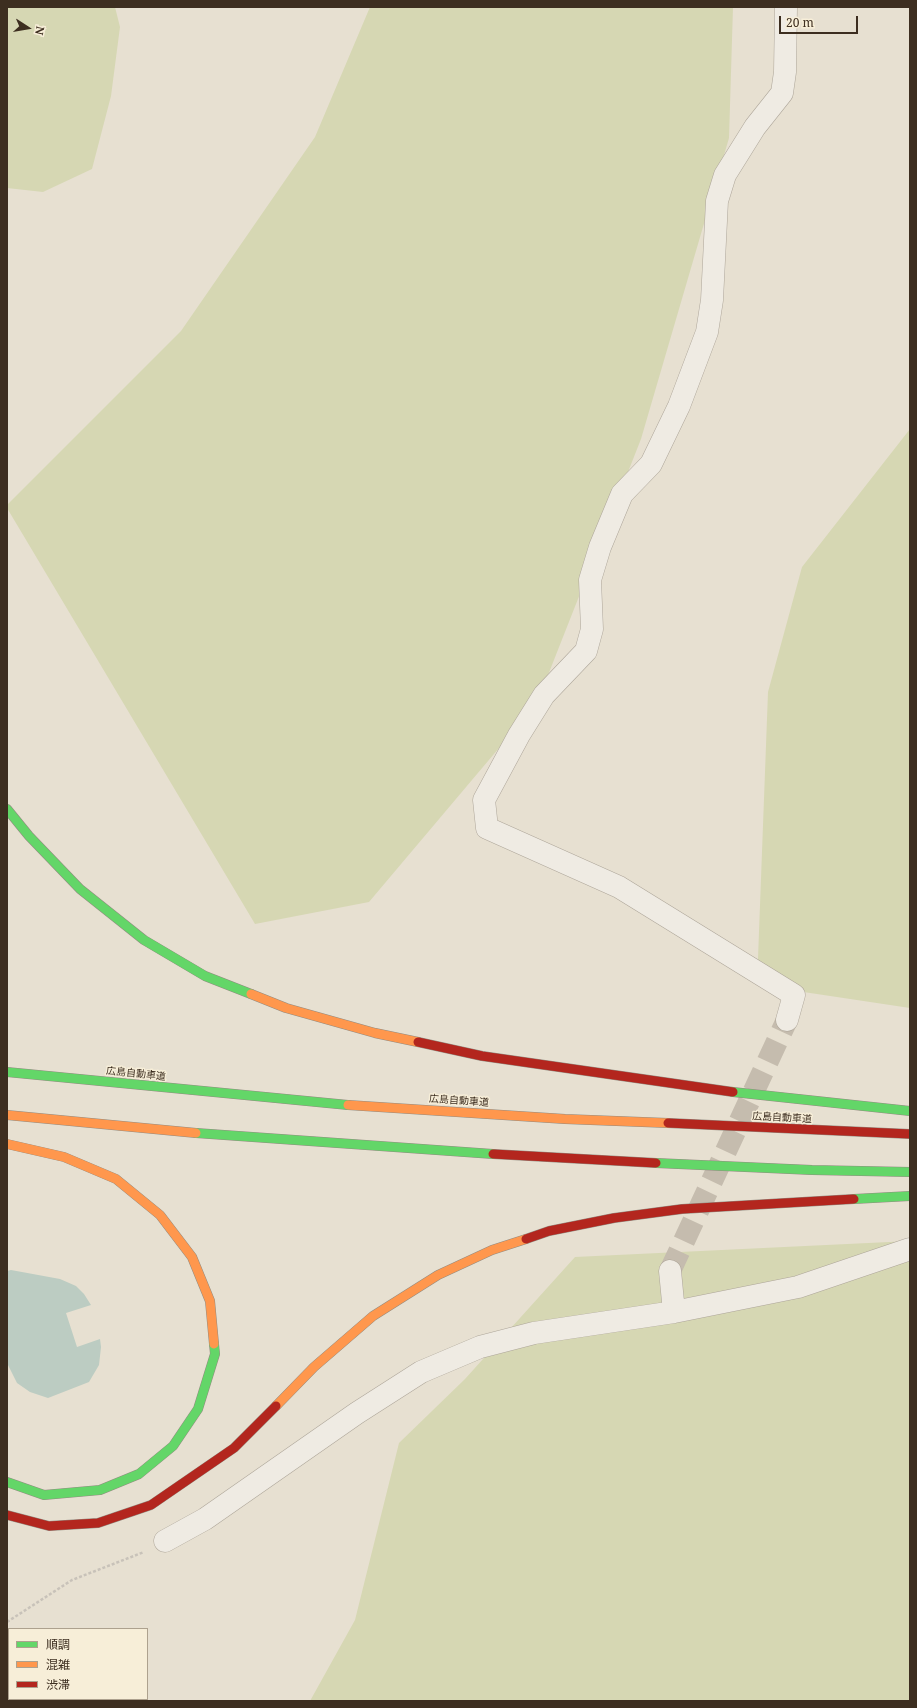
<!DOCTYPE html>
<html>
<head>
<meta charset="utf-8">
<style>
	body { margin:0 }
	#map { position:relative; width:917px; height:1708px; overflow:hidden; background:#e7e0d1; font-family:"Noto Serif","Noto Sans JP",serif }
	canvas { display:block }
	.frame { position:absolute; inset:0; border:8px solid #3d2e20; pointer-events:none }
	.legend { position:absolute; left:8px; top:1628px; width:140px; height:72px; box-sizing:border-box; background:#f7eed8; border:1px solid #ada18e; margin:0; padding:5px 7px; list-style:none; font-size:12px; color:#3d2e20 }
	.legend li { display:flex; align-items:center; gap:8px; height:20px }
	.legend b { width:20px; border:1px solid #ada18e }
	.north { position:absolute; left:8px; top:8px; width:40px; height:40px; -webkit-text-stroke:3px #f7eed8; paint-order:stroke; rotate:102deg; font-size:11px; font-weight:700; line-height:16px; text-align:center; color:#3d2e20 }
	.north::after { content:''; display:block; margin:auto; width:14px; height:18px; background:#3d2e20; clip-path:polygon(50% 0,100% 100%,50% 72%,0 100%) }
	.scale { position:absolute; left:779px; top:16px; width:79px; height:18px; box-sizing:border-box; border:2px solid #3d2e20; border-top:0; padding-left:5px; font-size:12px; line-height:14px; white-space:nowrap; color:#3d2e20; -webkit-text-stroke:3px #f7eed8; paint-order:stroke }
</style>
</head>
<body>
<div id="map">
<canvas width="917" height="1708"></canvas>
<div class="frame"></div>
<ul class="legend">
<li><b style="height:5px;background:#63d668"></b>順調</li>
<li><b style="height:5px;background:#ff974d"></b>混雑</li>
<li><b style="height:5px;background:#b3261e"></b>渋滞</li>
</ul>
<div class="north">N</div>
<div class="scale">20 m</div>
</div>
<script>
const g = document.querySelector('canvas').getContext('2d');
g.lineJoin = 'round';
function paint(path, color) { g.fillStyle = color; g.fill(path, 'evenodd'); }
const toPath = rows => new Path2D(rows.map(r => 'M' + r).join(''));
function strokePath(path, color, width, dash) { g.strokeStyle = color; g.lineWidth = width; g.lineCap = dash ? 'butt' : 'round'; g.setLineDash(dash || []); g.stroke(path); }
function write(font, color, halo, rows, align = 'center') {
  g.font = font + ' "Noto Serif","Noto Sans JP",serif'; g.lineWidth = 3; g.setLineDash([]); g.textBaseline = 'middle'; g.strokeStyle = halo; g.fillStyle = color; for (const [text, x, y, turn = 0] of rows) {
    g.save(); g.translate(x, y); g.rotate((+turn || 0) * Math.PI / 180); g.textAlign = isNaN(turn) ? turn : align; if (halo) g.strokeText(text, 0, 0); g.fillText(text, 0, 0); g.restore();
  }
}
const green = toPath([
	[7,7,115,7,120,27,111,96,92,169,43,192,7,188],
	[370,7,733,7,729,138,641,439,537,703,369,902,255,924,7,508,7,505,181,331,315,137],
	[910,429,910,1008,757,985,768,692,802,567],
	[910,1241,910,1701,310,1701,355,1620,399,1443,465,1379,575,1257]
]);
const water = toPath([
	[11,1270,60,1279,76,1286,84,1294,91,1305,66,1313,77,1347,100,1339,101,1347,99,1365,89,1382,48,1398,30,1392,17,1383,7,1363,7,1271]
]);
const streetTunnel = toPath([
	[670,1271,787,1020]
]);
const path = toPath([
	[7,1622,72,1580,144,1552]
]);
const street = toPath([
	[786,7,785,72,782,93,755,127,725,175,717,201,712,300,707,332,679,406,651,464,622,494,600,547,590,580,592,629,586,651,544,695,519,735,484,800,487,828,619,887,794,995,787,1020],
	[670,1271,674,1312],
	[165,1541,205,1519,357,1413,421,1372,480,1347,534,1333,674,1312,798,1287,910,1249]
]);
const fast = toPath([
	[7,809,29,836,80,889,144,940,205,976,251,994],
	[7,1072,348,1105],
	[733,1092,910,1111],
	[196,1133,493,1154],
	[656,1163,812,1170,910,1172],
	[854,1199,910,1196],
	[7,1482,44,1495,100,1490,139,1474,173,1446,198,1409,215,1354,214,1344]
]);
const slow = toPath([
	[251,994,286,1008,375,1033,418,1042],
	[348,1105,565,1119,668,1123],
	[7,1115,196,1133],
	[7,1144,64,1157,116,1179,160,1215,192,1257,210,1301,214,1344],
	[276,1406,314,1367,373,1316,438,1275,492,1250,526,1239]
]);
const jam = toPath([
	[418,1042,482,1056,733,1092],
	[668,1123,910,1134],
	[493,1154,656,1163],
	[526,1239,549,1231,614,1218,682,1209,854,1199],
	[7,1515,49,1526,98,1523,151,1505,234,1448,276,1406]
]);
const streetNames = [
	["広島自動車道",136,1074,6],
	["広島自動車道",459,1101,4],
	["広島自動車道",782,1118,3]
];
paint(green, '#d6d7b3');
paint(water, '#bcccc2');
strokePath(streetTunnel, '#c5bcae', 22, [22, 11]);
strokePath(street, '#ada599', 23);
strokePath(fast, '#928b80', 10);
strokePath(slow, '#928b80', 10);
strokePath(jam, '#928b80', 10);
strokePath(path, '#c8c2b9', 2.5, [3, 2]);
strokePath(street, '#efebe3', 22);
strokePath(fast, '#63d668', 9);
strokePath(slow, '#ff974d', 9);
strokePath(jam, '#b3261e', 9);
write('10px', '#3d2e20', '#f7eed8', streetNames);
</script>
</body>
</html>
